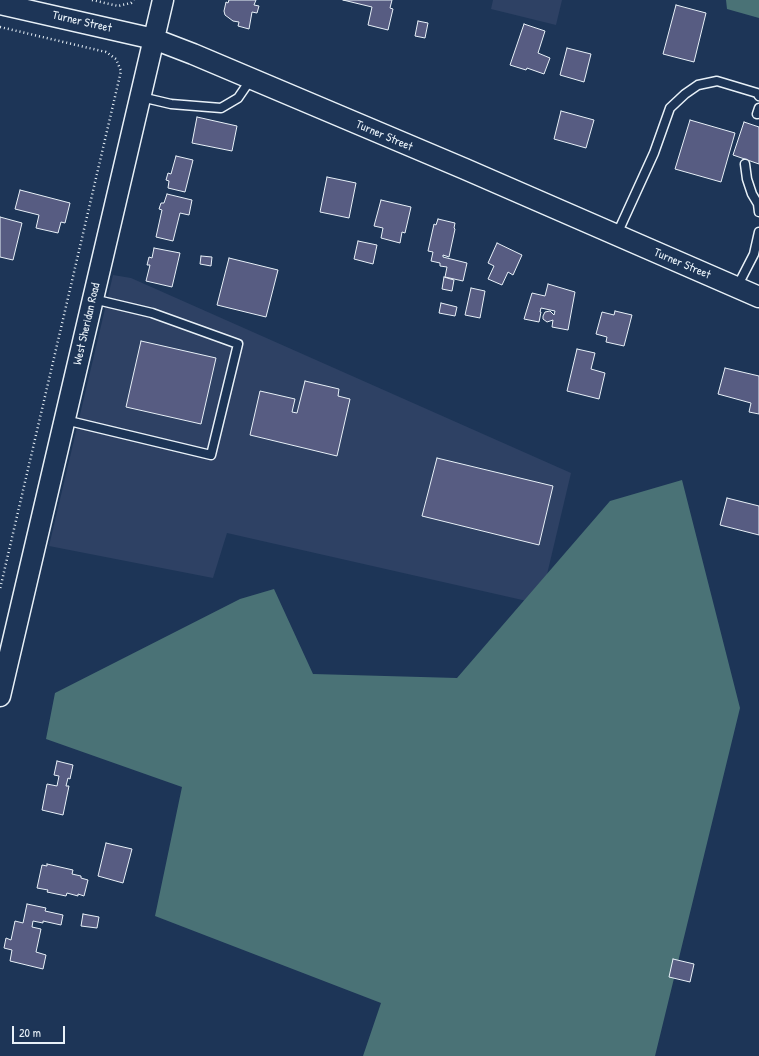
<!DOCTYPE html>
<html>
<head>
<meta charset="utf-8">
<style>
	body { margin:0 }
	#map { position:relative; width:759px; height:1056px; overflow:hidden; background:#1d3557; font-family:"Patrick Hand",sans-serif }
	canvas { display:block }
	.scale { position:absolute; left:12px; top:1026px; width:53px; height:18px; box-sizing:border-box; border:2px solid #e8f1f8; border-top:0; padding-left:5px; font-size:12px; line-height:14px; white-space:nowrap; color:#e8f1f8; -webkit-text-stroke:3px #1d3557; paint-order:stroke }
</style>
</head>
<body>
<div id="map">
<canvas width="759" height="1056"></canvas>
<div class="scale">20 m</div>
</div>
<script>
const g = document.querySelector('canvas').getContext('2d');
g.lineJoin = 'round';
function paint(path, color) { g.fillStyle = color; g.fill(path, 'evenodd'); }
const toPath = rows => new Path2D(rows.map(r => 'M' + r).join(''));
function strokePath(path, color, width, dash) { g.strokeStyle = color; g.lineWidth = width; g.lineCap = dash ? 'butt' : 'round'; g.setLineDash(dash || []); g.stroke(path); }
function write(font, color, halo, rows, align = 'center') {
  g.font = font + ' "Patrick Hand",sans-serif'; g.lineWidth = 3; g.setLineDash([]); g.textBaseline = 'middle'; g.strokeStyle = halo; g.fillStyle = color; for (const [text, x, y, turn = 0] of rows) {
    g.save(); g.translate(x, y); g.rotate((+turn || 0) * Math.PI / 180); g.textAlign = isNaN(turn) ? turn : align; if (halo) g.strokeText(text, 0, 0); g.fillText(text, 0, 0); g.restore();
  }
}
const built = toPath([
	[493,0,562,0,556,25,491,9],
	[113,275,131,278,571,473,540,604,227,533,213,578,49,546]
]);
const green = toPath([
	[726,0,759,0,759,18,727,9],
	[682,480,740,708,655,1056,363,1056,381,1003,155,916,182,787,46,739,55,693,240,599,274,589,313,674,457,678,610,501]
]);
const building = toPath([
	[229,0,256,0,254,5,259,6,257,13,252,12,249,29,238,26,239,22,233,21,225,15,224,11,226,2,228,3,229,0],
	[343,0,392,0,390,8,393,9,388,30,368,25,372,7,343,0],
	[676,5,706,13,694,62,663,54,676,5],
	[418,21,428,23,425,38,415,36,418,21],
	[524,24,545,31,538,53,550,58,544,74,527,68,526,70,510,65,524,24],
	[567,48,591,54,584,82,560,75,567,48],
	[561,111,594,120,586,148,554,139,561,111],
	[197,117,237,126,232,151,192,143,197,117],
	[690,120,735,133,721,182,675,169,690,120],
	[744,122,759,127,759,164,733,155,744,122],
	[176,156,193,160,185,192,168,188,169,181,166,180,168,173,171,174,176,156],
	[327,177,356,183,349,218,320,212,327,177],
	[20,190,70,203,65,223,61,222,58,233,36,228,39,215,15,209,20,190],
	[167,194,192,200,189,215,180,213,173,241,156,237,162,210,159,209,161,203,164,203,167,194],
	[381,200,411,207,405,233,402,232,400,243,381,238,383,228,374,226,381,200],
	[0,217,22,223,13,260,0,257,0,217],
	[438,219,455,223,454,228,455,229,449,257,443,255,443,257,467,263,463,281,445,277,447,267,440,266,440,263,431,261,433,252,428,251,434,224,436,225,438,219],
	[358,241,377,245,373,264,354,259,358,241],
	[497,243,522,255,513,275,508,272,502,285,488,279,494,266,488,263,497,243],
	[154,248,180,253,172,287,146,281,150,265,147,265,149,257,152,258,154,248],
	[201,256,212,257,211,266,200,264,201,256],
	[229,258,278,270,266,317,217,305,229,258],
	[444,277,454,280,452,291,442,289,444,277],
	[548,284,575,292,568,330,552,327,553,320,547,322,543,319,543,316,545,312,550,311,554,315,555,311,541,308,540,312,541,312,539,322,524,319,532,293,545,296,548,284],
	[471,288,485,291,480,318,465,315,471,288],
	[441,303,457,307,455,316,439,313,441,303],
	[615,311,632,315,624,346,606,342,607,337,596,334,602,312,614,315,615,311],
	[141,341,216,358,201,424,126,407,141,341],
	[577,349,595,353,591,369,605,373,599,399,567,391,577,349],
	[725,368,759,376,759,414,749,412,751,403,718,394,725,368],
	[305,381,339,389,338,396,350,399,337,456,250,435,260,391,295,399,292,412,297,413,305,381],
	[437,458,553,486,539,545,422,516,437,458],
	[727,498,759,506,759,535,720,525,727,498],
	[57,761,73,765,70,779,68,778,66,786,69,786,63,815,42,810,47,784,57,786,59,776,54,775,57,761],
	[106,843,132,849,123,883,98,876,106,843],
	[47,864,73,870,72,874,81,876,81,878,88,880,84,896,78,894,78,896,67,893,66,896,47,892,48,890,37,888,42,865,47,866,47,864],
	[27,904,46,908,45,911,63,915,61,925,43,921,43,923,33,921,32,927,41,929,36,952,46,955,43,969,10,961,12,950,4,948,6,938,11,940,15,921,23,923,27,904],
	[83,914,99,917,97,928,81,926,83,914],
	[673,959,694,964,690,982,669,977,673,959]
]);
const path = toPath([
	[92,0,118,6,131,3,134,0],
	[0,27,106,52,116,59,121,71,0,589]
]);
const service = toPath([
	[141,97,171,104,221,108,238,98,251,79],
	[757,114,759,108],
	[745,164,747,179,752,194,758,204,759,212],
	[617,234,654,153,670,108,685,94,698,85,717,81,757,93,759,96],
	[737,287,754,254,759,232],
	[65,420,211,455,238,344,152,313,93,299]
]);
const tertiary = toPath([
	[0,4,154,39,193,54,465,169,759,297],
	[0,696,163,0]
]);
const streetNames = [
	["Turner Street",82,22,13],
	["Turner Street",384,136,23],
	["Turner Street",682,264,23],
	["West Sheridan Road",87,324,-77]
];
paint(built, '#2e4164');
paint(green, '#4a7276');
paint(building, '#575c82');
strokePath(building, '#e8f1f8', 1);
strokePath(service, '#e8f1f8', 11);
strokePath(tertiary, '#e8f1f8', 23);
strokePath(path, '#e8f1f8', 2.5, [1, 3]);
strokePath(service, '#1d3557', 8);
strokePath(tertiary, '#1d3557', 20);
write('12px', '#e8f1f8', '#1d3557', streetNames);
</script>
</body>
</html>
